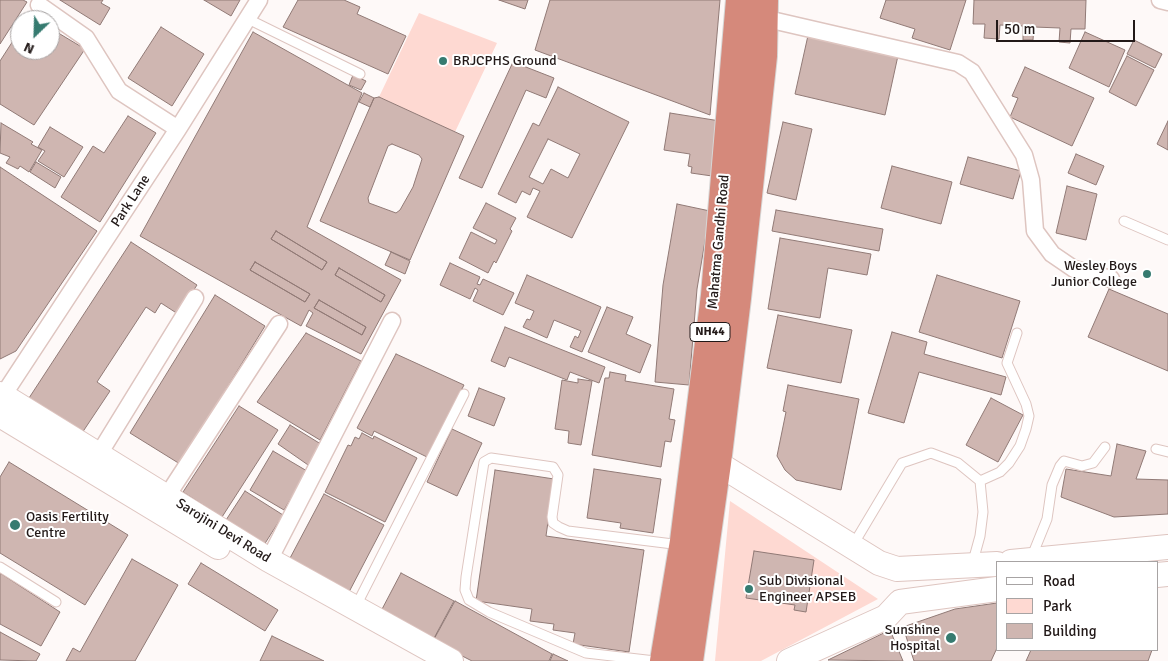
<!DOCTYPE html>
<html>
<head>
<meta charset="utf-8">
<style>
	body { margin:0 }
	#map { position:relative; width:1168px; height:661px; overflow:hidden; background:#fef9f8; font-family:Signika,sans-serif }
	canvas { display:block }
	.legend { position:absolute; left:996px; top:561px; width:162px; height:90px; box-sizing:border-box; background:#fff; border:1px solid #a7a3a3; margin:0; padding:6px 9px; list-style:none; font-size:15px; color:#221918 }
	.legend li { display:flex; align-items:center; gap:10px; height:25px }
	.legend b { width:25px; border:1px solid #a7a3a3 }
	.north { position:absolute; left:10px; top:10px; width:50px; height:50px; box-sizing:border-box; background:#fff; border:1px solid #a7a3a3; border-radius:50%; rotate:204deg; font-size:14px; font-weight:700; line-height:20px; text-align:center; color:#221918 }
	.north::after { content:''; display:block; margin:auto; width:18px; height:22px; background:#367b70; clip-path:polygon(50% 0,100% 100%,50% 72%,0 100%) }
	.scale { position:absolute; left:996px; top:20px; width:139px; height:22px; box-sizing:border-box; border:2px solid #221918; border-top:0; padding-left:6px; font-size:15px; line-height:18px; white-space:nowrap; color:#221918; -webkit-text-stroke:4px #fff; paint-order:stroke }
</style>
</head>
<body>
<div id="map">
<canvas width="1168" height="661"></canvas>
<ul class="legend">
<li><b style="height:6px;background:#fff"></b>Road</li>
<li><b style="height:14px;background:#fed9d2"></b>Park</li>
<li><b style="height:14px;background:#cfb6b1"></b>Building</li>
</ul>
<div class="north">N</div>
<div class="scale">50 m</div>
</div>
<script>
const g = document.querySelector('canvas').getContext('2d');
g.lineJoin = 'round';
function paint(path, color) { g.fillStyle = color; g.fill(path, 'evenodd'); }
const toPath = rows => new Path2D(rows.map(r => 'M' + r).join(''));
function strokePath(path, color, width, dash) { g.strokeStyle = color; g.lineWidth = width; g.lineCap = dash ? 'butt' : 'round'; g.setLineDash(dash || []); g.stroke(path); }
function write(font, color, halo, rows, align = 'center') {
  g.font = font + ' Signika,sans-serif'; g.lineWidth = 4; g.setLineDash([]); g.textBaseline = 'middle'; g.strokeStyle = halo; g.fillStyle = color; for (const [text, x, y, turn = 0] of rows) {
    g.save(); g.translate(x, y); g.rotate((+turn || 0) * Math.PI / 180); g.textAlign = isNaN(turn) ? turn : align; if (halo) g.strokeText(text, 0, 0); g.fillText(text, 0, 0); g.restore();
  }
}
const green = toPath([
	[419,13,497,43,455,132,379,97],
	[730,501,878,599,761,661,715,661]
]);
const building = toPath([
	[0,0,23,0,27,2,0,44,0,0],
	[60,0,103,0,101,3,110,8,100,25,60,0],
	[204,0,240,0,231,16,204,0],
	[298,0,344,0,360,7,357,14,406,36,388,74,283,27,298,0],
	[499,0,528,0,525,9,499,0],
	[550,0,720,0,710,115,535,50,550,0],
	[886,0,966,0,950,50,912,38,915,29,880,18,886,0],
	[974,0,1086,0,1085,29,1071,29,1070,43,1059,42,1060,28,1034,27,1033,40,1023,40,1023,26,1000,25,999,39,984,38,985,24,973,24,974,0],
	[161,27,204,54,172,106,128,78,161,27],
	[50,28,85,49,34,125,0,104,0,61,20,30,20,50,50,50,50,28],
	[809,31,899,51,885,115,795,94,809,31],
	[253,32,362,93,307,227,401,280,361,354,306,326,313,313,309,310,301,326,140,236,253,32],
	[276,231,327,262,322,270,271,239,276,231],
	[255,262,310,294,305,302,250,270,255,262],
	[339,268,385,295,381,302,335,275,339,268],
	[319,300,366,327,362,335,314,308,319,300],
	[1085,32,1125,50,1109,87,1069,68,1085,32],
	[1134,40,1162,54,1155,68,1127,54,1134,40],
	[1127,56,1154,70,1136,106,1109,92,1127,56],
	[513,62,554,78,546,98,526,90,482,188,459,178,513,62],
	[1025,67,1094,98,1072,146,1010,117,1018,98,1012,96,1025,67],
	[353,75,366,81,361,90,349,85,353,75],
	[558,87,629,122,572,238,527,217,540,191,533,188,530,195,522,191,516,203,498,194,533,123,539,126,558,87],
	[548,139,580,154,568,178,551,169,543,184,529,177,548,139],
	[364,93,374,98,370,107,359,102,364,93],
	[379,97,464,136,410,260,320,221,374,98,379,97],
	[392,144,419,155,422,159,413,187,400,210,396,213,369,203,368,198,388,146,392,144],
	[670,113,720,121,712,176,691,173,692,167,688,166,690,154,664,150,670,113],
	[128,116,156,133,100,222,61,197,93,146,104,153,128,116],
	[1168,121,1168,150,1157,144,1168,121],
	[783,122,812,129,796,200,767,193,783,122],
	[1,123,33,142,31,144,42,150,29,172,20,166,18,169,6,163,10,157,0,153,1,123],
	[50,127,83,147,64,177,38,161,45,151,38,147,50,127],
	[1076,154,1104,166,1096,185,1068,173,1076,154],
	[968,157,1021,171,1013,199,960,184,968,157],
	[36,162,61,177,55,188,30,172,36,162],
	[892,166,952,182,941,224,881,208,892,166],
	[0,167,97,231,16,351,0,359,0,167],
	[1067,186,1097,194,1086,240,1056,233,1067,186],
	[486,203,516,218,510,229,512,231,496,263,494,261,488,273,459,258,471,232,495,244,497,240,473,228,486,203],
	[677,204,710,211,697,289,689,385,655,382,663,285,677,204],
	[776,210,883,229,879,251,772,231,776,210],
	[276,231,327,262,322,270,271,239,276,231],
	[780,238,871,254,867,275,828,268,820,318,768,309,780,238],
	[131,242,197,285,178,314,161,303,155,313,146,307,97,382,110,391,82,433,29,398,131,242],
	[391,252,410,261,405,274,385,265,391,252],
	[255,262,310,294,305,302,250,270,255,262],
	[450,263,480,277,477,284,480,285,483,279,514,293,503,315,473,301,478,290,475,288,470,299,440,285,450,263],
	[339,268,385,295,381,302,335,275,339,268],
	[527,275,601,307,582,352,570,347,575,336,578,338,581,331,554,320,547,338,523,327,527,319,530,320,534,311,515,303,527,275],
	[937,275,1020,301,1002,358,919,332,937,275],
	[1109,289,1168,314,1168,371,1088,337,1109,289],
	[215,295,265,326,180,464,130,433,215,295],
	[319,300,366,327,362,335,314,308,319,300],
	[607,307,633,317,626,334,651,345,640,373,588,352,607,307],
	[778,315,852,330,841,383,767,368,778,315],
	[505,327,605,367,599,383,570,372,567,380,509,357,505,367,491,361,505,327],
	[892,332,927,342,924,354,1006,377,1001,395,919,372,904,423,868,413,892,332],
	[306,333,361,361,320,440,257,402,306,333],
	[396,354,464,385,427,457,374,431,372,436,357,428,396,354],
	[610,372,626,375,625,381,674,389,669,419,675,420,671,442,665,441,661,467,592,455,605,378,609,378,610,372],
	[578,379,592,381,581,445,568,443,569,431,555,429,562,380,578,383,578,379],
	[788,385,859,399,841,490,796,480,785,470,777,456,786,412,783,411,788,385],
	[479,388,505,398,494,426,468,416,479,388],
	[991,398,1023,415,998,462,966,445,991,398],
	[239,406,278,430,222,517,183,492,239,406],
	[290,425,324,446,311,467,278,444,290,425],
	[452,429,482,443,457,496,427,482,452,429],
	[362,433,373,439,374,436,417,458,385,522,325,492,348,445,351,446,355,437,359,439,362,433],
	[1117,444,1146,451,1136,479,1168,480,1168,514,1114,517,1061,497,1066,469,1111,476,1117,444],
	[273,451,307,471,284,510,250,490,273,451],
	[9,462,128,535,85,605,0,553,0,477,9,462],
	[594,469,661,479,653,533,620,528,621,523,587,518,594,469],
	[495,470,554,479,546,536,644,550,629,652,573,644,575,633,553,630,554,624,530,621,532,609,476,601,495,470],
	[245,491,283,515,264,545,226,520,245,491],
	[324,494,384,525,349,592,289,560,324,494],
	[754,551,814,560,806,612,794,610,795,605,746,598,754,551],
	[132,559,178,585,135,661,66,661,73,648,80,652,132,559],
	[201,563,278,610,265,631,188,584,201,563],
	[0,573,60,612,41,646,0,624,0,573],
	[401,573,454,601,433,640,380,613,401,573],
	[455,601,552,654,549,661,472,661,433,641,455,601],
	[997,603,997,648,991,661,914,661,903,627,955,609,997,603],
	[890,630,903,661,828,660,890,630],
	[0,632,40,654,36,661,0,660,0,632],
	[272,636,324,661,260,661,272,636],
	[1031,650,1152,650,1148,661,1026,661,1031,650],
	[553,654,568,661,550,661,553,654]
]);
const lane = toPath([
	[248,19,360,74],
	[1124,221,1168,240],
	[1156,449,1168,452],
	[980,481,1000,472,1009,463,1020,446,1026,429,1029,416,1026,404,1007,363,1017,333],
	[853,545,902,463,931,453,958,463,980,481,983,512,980,536,972,565],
	[1032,556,1047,519,1052,485,1060,466,1064,461,1082,466,1093,463,1105,447],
	[0,567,56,602],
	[356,606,464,394],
	[655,661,586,653,489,612,469,600,465,590,466,577,484,462,491,458,553,467,558,475,552,517,553,523,559,527,568,531,681,545]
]);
const street = toPath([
	[1160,0,1168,2],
	[39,5,86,38,119,91,178,129],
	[763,18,958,63,972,72,1024,155,1031,180,1035,231,1052,254,1074,269,1111,279],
	[0,400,178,129,259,0],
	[99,454,195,298],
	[167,496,279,324],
	[269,560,392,321]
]);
const secondary = toPath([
	[0,394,269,560,451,661],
	[0,415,218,547],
	[717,463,879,563,897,569,997,564],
	[1011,562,1168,547],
	[1157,575,1168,574],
	[789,661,886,617,900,602,997,589]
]);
const highway = toPath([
	[664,661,684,541,715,295,740,0],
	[689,661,717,463,737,298,763,56,764,0]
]);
const markers = [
	[443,61,5,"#367b70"],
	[1147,274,5,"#367b70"],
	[15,525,6,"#367b70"],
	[749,589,5,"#367b70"],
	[951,638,6,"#367b70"]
];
const shields = [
	[710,332,40]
];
const shieldNames = [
	["NH44",710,332]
];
const poiNames = [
	["BRJCPHS Ground",453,61],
	["Wesley Boys",1137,266,"right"],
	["Junior College",1137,282,"right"],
	["Oasis Fertility",26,517],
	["Centre",26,533],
	["Sub Divisional",759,581],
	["Engineer APSEB",759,597],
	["Sunshine",940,630,"right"],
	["Hospital",940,646,"right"]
];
const streetNames = [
	["Park Lane",131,201,-57],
	["Mahatma Gandhi Road",719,242,-85],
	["Sarojini Devi Road",223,531,32]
];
paint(green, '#fed9d2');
paint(building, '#cfb6b1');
strokePath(building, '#917a76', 1);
strokePath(lane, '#dec5c0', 11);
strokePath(street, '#dec5c0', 19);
strokePath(secondary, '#dec5c0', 26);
strokePath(highway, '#d7d6d5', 30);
strokePath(lane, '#fff', 9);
strokePath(street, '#fff', 16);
strokePath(secondary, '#fff', 24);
strokePath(highway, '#d5897b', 28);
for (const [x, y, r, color] of markers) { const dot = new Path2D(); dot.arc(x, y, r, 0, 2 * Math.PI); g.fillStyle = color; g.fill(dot); strokePath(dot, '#fff', 2); }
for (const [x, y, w] of shields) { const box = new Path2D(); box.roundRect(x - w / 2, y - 9.5, w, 19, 4); g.fillStyle = '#fff'; g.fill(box); strokePath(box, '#221918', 1); }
write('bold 12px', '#221918', null, shieldNames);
write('14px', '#221918', '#fff', poiNames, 'left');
write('14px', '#221918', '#fff', streetNames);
</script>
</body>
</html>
